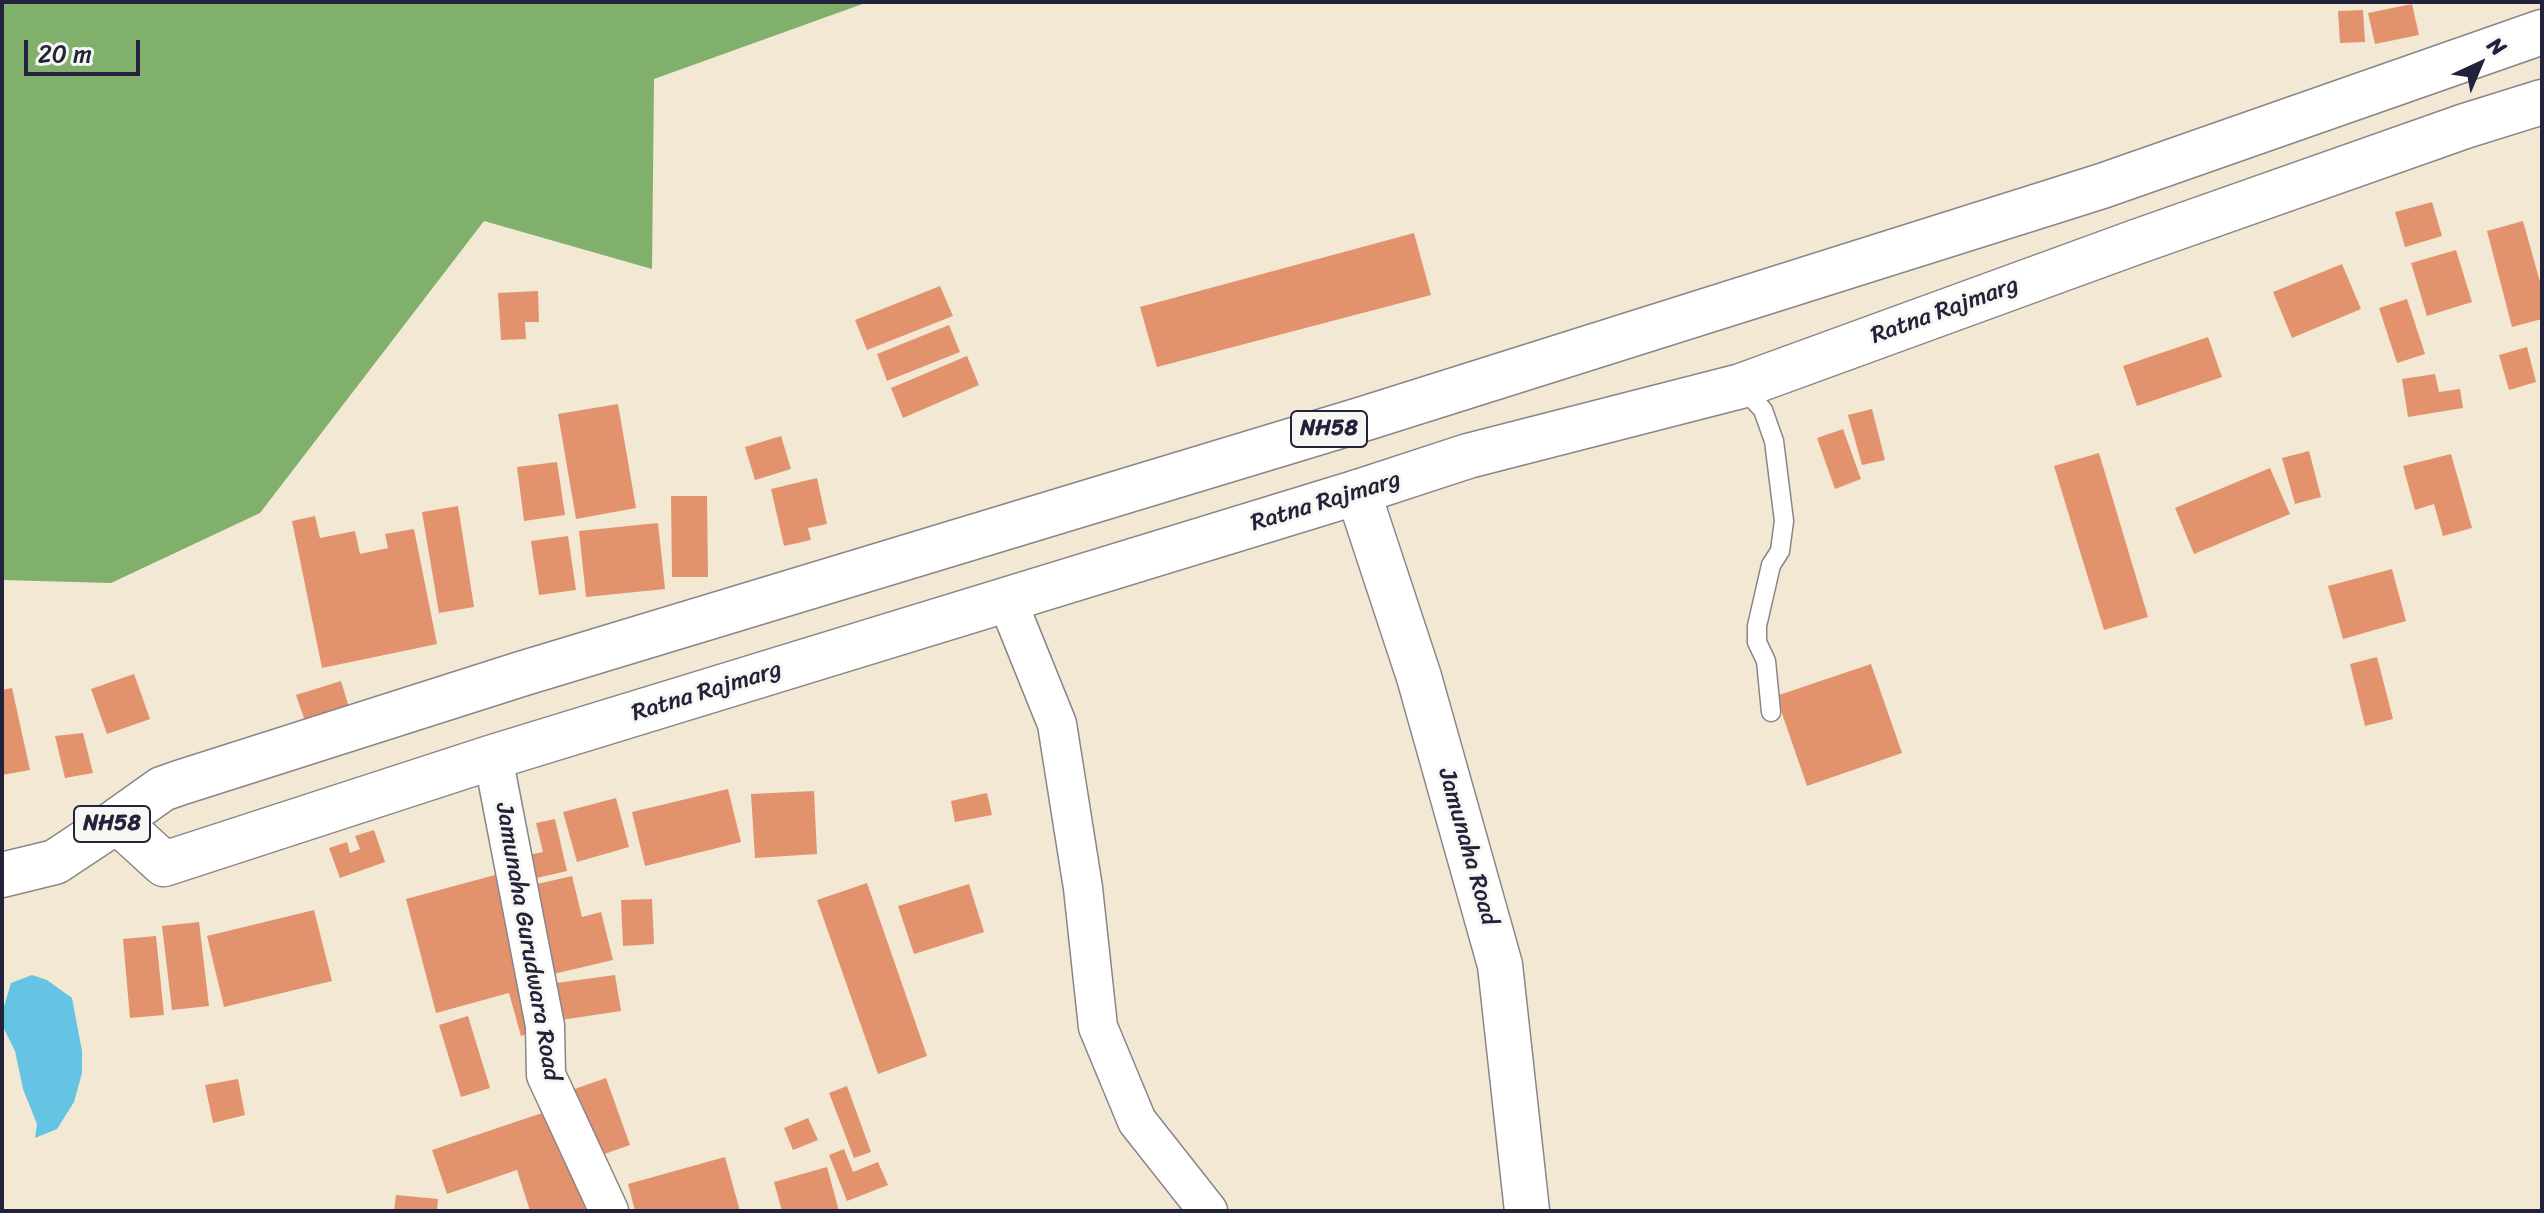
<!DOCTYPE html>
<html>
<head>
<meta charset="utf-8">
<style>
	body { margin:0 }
	#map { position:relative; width:2544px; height:1213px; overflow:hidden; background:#f2e8d4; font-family:Sriracha,sans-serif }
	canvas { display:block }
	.frame { position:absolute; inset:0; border:4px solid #22223b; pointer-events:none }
	.north { position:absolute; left:2440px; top:24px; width:80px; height:80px; -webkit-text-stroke:6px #f6f6f2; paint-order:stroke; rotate:44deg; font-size:22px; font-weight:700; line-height:32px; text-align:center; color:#22223b }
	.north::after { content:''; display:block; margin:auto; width:28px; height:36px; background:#22223b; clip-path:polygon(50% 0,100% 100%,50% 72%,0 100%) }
	.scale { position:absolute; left:24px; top:40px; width:116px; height:36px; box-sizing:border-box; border:4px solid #22223b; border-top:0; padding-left:10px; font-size:24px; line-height:28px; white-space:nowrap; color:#22223b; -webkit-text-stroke:6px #f6f6f2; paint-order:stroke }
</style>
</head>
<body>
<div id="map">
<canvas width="2544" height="1213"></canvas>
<div class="frame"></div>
<div class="north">N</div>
<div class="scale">20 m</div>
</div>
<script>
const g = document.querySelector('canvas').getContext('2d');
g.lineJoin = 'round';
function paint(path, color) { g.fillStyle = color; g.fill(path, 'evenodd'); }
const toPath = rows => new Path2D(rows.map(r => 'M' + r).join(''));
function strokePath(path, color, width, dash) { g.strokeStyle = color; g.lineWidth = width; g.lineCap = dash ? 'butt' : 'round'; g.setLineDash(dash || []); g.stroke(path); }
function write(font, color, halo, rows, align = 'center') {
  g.font = font + ' Sriracha,sans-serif'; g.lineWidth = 6; g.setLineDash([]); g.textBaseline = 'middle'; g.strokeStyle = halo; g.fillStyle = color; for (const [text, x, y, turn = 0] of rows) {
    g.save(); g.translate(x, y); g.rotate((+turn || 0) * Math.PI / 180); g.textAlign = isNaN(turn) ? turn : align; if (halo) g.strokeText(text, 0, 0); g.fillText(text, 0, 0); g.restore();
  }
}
const forest = toPath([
	[2,2,868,2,654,79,652,269,484,221,260,513,111,583,2,580]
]);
const water = toPath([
	[32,975,47,980,72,998,82,1051,82,1073,74,1102,57,1129,35,1138,37,1124,23,1089,15,1051,4,1029,2,1013,11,983]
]);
const building = toPath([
	[2412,4,2419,35,2375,44,2368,13],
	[2363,10,2365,42,2340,43,2338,11],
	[2432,202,2442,236,2405,247,2395,212],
	[2523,221,2542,289,2542,319,2512,327,2487,231],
	[1414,233,1431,295,1157,367,1140,307],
	[2456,250,2472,302,2427,316,2411,263],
	[2342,264,2361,309,2292,338,2273,292],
	[940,286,953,316,867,350,855,320],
	[538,291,539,322,525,322,526,339,501,340,498,293],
	[2407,299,2425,354,2397,363,2379,308],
	[949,325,960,352,887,381,877,354],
	[2208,337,2222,377,2137,406,2123,366],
	[2527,347,2536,382,2509,390,2499,355],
	[967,356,979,385,903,418,891,388],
	[2435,374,2439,392,2460,389,2463,408,2408,417,2402,379],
	[618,404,636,508,576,519,558,414],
	[1872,409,1885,460,1862,465,1848,415],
	[1843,429,1861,479,1835,489,1817,438],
	[781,436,791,469,755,480,745,447],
	[2309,451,2321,497,2295,504,2282,458],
	[2099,453,2148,617,2104,630,2054,466],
	[2451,454,2472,528,2443,536,2434,504,2415,510,2403,466],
	[557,462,565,515,524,521,517,467],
	[2270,468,2290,514,2194,554,2175,508],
	[817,478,827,524,808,528,811,540,784,546,771,489],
	[671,496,707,496,708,577,672,577],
	[458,506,474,607,439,613,422,512],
	[315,516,320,538,355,531,360,554,388,548,385,534,414,529,437,644,322,668,292,521],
	[658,523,665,589,586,597,579,531],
	[568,536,576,590,539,595,531,541],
	[2392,569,2406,621,2343,639,2328,586],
	[2377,657,2393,719,2365,726,2350,664],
	[1871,664,1902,753,1807,786,1776,696],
	[134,674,150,719,107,734,91,689],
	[341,681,351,714,307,727,296,695],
	[12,688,30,770,2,775,2,690],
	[83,733,93,773,65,778,55,736],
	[728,789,741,842,645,866,632,812],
	[814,791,817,854,755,858,751,794],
	[987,793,992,815,955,822,951,801],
	[616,798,629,847,577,862,563,812],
	[555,819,567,871,528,880,523,856,543,852,536,823],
	[374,830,385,862,340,878,329,848,347,842,350,853,360,849,355,836],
	[495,875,536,1031,521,1036,509,993,436,1013,406,899],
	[572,876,582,917,601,912,613,960,545,976,524,887],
	[867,883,927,1056,878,1074,817,900],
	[969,884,984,932,914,954,898,906],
	[652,899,654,944,623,946,621,900],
	[314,910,332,981,224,1007,207,936],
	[199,922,209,1006,172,1010,162,926],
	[156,936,164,1015,130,1018,123,939],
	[615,975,621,1011,561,1020,556,983],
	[468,1016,490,1088,461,1097,439,1025],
	[606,1078,630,1145,593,1158,569,1091],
	[238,1079,245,1115,213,1123,205,1085],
	[847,1086,871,1152,854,1158,829,1093],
	[551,1110,586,1211,530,1211,517,1170,447,1194,432,1150],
	[808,1118,818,1140,793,1150,784,1128],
	[844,1149,853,1172,878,1162,888,1185,847,1201,829,1155],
	[725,1157,740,1211,635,1211,628,1184],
	[827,1167,839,1211,782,1211,774,1182],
	[396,1195,438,1199,437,1211,394,1211]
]);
const lane = toPath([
	[1741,386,1763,410,1774,441,1784,521,1780,551,1771,565,1757,626,1757,642,1766,661,1771,712]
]);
const street = toPath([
	[1007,600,1057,724,1083,888,1098,1027,1137,1121,1208,1211],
	[493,757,545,1026,546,1075,609,1211]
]);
const secondary = toPath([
	[1358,492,1419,677,1500,965,1527,1211]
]);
const highway = toPath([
	[117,821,162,789,179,783,521,674,1363,419,2102,186,2542,32],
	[2,875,55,862,117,821,164,864,493,757,1358,492,1468,456,1741,386,2136,242,2465,126,2542,102]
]);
const shields = [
	[1329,429,76],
	[112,824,76]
];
const shieldNames = [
	["NH58",1329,429],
	["NH58",112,824]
];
const streetNames = [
	["Ratna Rajmarg",1945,311,-20],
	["Ratna Rajmarg",1326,502,-17],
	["Ratna Rajmarg",707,692,-17],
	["Jamunaha Road",1467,847,74],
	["Jamunaha Gurudwara Road",527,942,80]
];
paint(forest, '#80b06b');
paint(water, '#65c4e3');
paint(building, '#e2936e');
strokePath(lane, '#8a8588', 21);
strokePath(street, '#8a8588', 41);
strokePath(secondary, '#8a8588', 47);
strokePath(highway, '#8a8588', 47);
strokePath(lane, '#fff', 18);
strokePath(street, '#fff', 38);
strokePath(secondary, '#fff', 44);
strokePath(highway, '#fff', 44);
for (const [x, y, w] of shields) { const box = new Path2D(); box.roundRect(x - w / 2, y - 18, w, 36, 6); g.fillStyle = '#f6f6f2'; g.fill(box); strokePath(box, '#22223b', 2); }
write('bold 22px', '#22223b', null, shieldNames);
write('24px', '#22223b', '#f6f6f2', streetNames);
</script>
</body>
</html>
